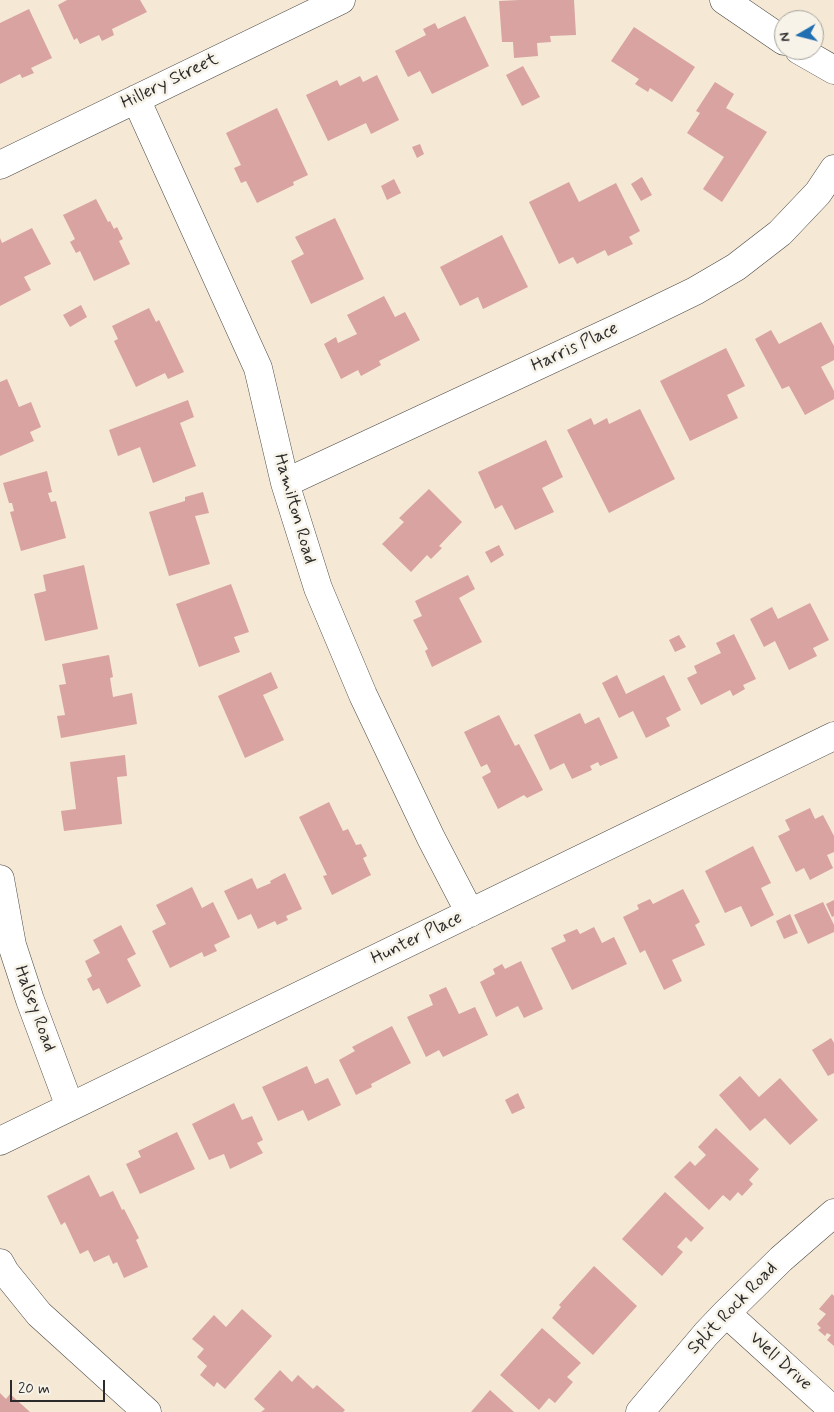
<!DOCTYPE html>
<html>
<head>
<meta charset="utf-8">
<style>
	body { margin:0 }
	#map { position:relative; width:834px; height:1412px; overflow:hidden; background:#f5e8d4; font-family:Mynerve,sans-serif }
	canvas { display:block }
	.north { position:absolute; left:774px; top:10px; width:50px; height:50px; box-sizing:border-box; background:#f7f3e8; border:1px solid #a5a39c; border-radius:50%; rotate:262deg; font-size:14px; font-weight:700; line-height:20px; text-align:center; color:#2b2b2b }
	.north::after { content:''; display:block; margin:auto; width:18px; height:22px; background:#1f6fb2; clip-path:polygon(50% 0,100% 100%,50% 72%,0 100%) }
	.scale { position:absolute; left:10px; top:1380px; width:95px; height:22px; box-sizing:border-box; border:2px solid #2b2b2b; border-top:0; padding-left:6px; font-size:15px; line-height:18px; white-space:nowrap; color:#2b2b2b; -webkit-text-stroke:4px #f7f3e8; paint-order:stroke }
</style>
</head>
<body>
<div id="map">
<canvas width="834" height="1412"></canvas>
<div class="north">N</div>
<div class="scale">20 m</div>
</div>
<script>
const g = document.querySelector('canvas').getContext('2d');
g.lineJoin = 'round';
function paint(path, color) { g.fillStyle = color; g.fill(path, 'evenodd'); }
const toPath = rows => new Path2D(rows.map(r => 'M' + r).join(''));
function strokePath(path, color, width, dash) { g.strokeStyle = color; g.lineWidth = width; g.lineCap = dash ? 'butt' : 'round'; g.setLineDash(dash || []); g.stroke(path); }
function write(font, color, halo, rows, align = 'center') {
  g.font = font + ' Mynerve,sans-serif'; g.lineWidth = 5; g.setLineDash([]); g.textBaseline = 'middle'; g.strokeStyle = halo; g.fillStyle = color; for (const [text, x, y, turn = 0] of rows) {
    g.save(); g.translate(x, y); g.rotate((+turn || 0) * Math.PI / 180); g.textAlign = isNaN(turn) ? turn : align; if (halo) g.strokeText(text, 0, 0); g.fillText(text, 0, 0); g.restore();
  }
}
const building = toPath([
	[67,0,140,0,147,12,112,29,114,35,102,41,99,35,80,44,77,38,74,40,58,5],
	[519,0,574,0,576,35,550,36,551,42,537,43,538,56,514,58,513,42,502,42,499,1],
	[29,9,52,58,31,68,34,73,22,78,20,74,0,84,0,23],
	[465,16,489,66,432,94,420,71,408,77,395,51,426,35,423,29,435,23,438,29],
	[634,27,695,67,672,102,650,88,648,92,635,84,639,79,611,61],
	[523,66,540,97,522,106,506,75],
	[377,75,399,120,371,134,366,123,328,141,306,95,337,80,340,86,360,76,363,82],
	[715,82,734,94,726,108,767,132,722,202,703,189,724,157,687,133,700,113,696,111],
	[277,108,308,175,293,182,294,185,257,203,246,181,241,183,234,168,241,165,226,133],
	[420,144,424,154,417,158,412,147],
	[642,177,652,195,641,201,631,184],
	[394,179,401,193,387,200,381,186],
	[569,182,579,202,616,183,640,231,629,237,633,244,608,256,605,250,577,264,573,257,559,264,529,202],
	[96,199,108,222,110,221,114,229,117,227,123,239,119,241,130,264,94,281,80,251,76,253,70,242,75,239,63,215],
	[335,218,364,279,311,304,291,261,304,254,295,237],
	[32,228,51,264,24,277,31,290,0,306,0,238,2,243],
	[502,235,528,287,483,309,478,297,460,306,440,267],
	[384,296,395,317,405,312,420,340,379,361,381,365,361,376,358,370,341,379,324,344,336,337,338,343,357,334,347,315],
	[81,305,87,317,70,327,63,315],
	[149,308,156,322,159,320,184,372,168,379,165,373,136,387,114,341,118,339,112,326],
	[821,322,834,346,834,360,821,367,834,391,834,399,805,415,789,386,782,389,755,339,771,330,779,344],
	[726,348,745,386,727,395,738,418,690,441,660,381],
	[7,379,19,407,31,402,41,427,30,432,34,441,0,456,0,382],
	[188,400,194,417,180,423,196,466,153,483,140,447,118,456,109,430],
	[640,409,675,479,609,513,567,430,591,418,594,425,607,418,609,424],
	[546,440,563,477,542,488,554,512,515,530,502,505,495,509,478,472],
	[47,471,52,492,48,493,51,502,56,501,66,538,21,551,10,512,14,511,12,503,9,503,3,483],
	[429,489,462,522,439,546,442,548,431,559,427,555,411,572,382,544,404,522,399,518],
	[203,492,209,513,195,516,210,564,169,576,149,512,185,501,185,497],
	[499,545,504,555,491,563,485,552],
	[84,565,98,629,45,641,34,594,46,591,43,575],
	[468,575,475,589,459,598,482,642,432,667,425,651,428,649,413,620,422,616,415,601],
	[231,584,249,632,234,637,240,652,199,667,176,604],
	[810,603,829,640,813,648,817,656,789,670,775,641,764,647,750,619,772,607,778,619],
	[734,634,756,679,743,685,745,689,733,696,730,690,701,705,687,678,697,673,694,666,721,653,716,643],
	[679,635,686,647,675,652,669,640],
	[109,655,113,677,110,678,113,697,132,693,137,724,61,738,57,716,65,715,59,685,66,684,62,664],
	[271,672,278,688,263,695,284,740,245,758,218,696],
	[617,675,626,694,664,675,681,710,666,718,670,726,646,738,633,711,619,718,602,683],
	[580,713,585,724,599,717,618,758,600,766,598,762,590,766,592,770,572,779,564,763,550,770,534,735],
	[499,715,515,746,519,744,543,790,527,798,524,795,498,809,482,777,491,772,487,764,481,767,464,732],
	[125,755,127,776,117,777,122,824,64,831,61,811,76,809,70,762],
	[329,802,343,831,348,829,356,845,361,844,367,856,363,858,371,875,332,895,323,876,327,875,299,817],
	[810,808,815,819,823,815,834,836,834,852,827,855,833,868,810,880,804,868,796,872,778,836,790,830,785,820],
	[753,846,771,883,761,888,774,915,751,927,741,906,725,913,705,871],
	[285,873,302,909,286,916,288,920,277,925,275,921,258,929,251,914,238,920,224,891,252,878,257,889,271,883,270,881],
	[192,887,202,908,213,902,230,937,214,945,217,951,204,957,202,952,170,968,152,931,166,924,156,905],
	[683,889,700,922,695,925,705,945,672,960,682,981,664,990,645,950,640,953,623,917,639,909,637,905,650,899,653,904],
	[834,900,834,916,832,917,826,904],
	[823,902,834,925,834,932,808,944,794,915],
	[790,914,798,933,784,939,776,921],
	[121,925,136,954,127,959,141,986,107,1004,99,988,93,991,87,979,92,976,85,961,100,953,93,940],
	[594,927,602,943,614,937,627,964,572,990,551,948,566,941,563,935,577,929,580,934],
	[521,961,543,1009,524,1018,518,1006,496,1017,480,982,495,974,493,969,502,964,505,969],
	[446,987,459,1014,475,1007,488,1035,443,1057,439,1050,426,1057,407,1017,433,1005,429,995],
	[392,1026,411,1063,371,1084,372,1087,356,1095,339,1060,355,1051,352,1047],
	[831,1038,834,1043,834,1073,828,1076,812,1050],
	[307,1066,315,1084,328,1078,341,1105,308,1121,303,1110,278,1121,262,1087],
	[740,1076,759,1097,780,1078,818,1120,790,1145,765,1118,750,1131,719,1095],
	[518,1093,525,1108,512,1114,505,1100],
	[234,1103,242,1120,252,1116,263,1140,257,1143,263,1153,230,1169,224,1154,209,1160,192,1124],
	[716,1128,759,1169,749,1180,753,1184,742,1196,738,1192,730,1201,723,1195,709,1210,674,1177,690,1161,695,1166,706,1155,698,1147],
	[177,1132,195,1169,140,1194,126,1164,141,1157,138,1151],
	[89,1175,100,1197,113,1191,122,1210,124,1209,139,1238,136,1240,148,1267,124,1278,117,1262,113,1264,109,1255,94,1262,88,1250,80,1254,65,1222,61,1225,47,1196],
	[665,1192,704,1228,691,1242,686,1237,677,1247,683,1252,662,1276,622,1239],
	[594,1266,637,1306,593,1355,552,1318,561,1307,559,1305],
	[832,1294,834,1296,834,1346,827,1340,831,1335,827,1333,825,1336,818,1330,821,1328,817,1324,826,1314,819,1309],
	[242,1309,272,1336,225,1389,217,1382,214,1387,200,1375,207,1366,197,1357,204,1349,192,1339,214,1315,226,1327],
	[542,1328,581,1363,567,1377,573,1382,555,1403,549,1398,539,1410,500,1375],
	[280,1370,292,1382,298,1375,313,1389,317,1385,345,1410,343,1412,261,1412,265,1409,254,1399],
	[490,1390,514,1412,471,1412],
	[0,1393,6,1399,10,1394,30,1412,0,1412]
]);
const minor = toPath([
	[724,0,784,41],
	[799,50,834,70],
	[136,99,258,368,285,483,318,588,363,695,431,838,470,913],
	[0,165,341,0],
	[285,483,629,323,695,291,736,267,780,233,818,193,834,169],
	[0,879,12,945,30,1000,70,1107],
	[0,1141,834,736],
	[0,1263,5,1272,39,1314,147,1412],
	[726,1313,834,1411],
	[640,1412,706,1334,726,1313,781,1259,834,1213]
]);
const streetNames = [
	["Hillery Street",170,82,-26],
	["Harris Place",575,348,-25],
	["Hamilton Road",294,509,74],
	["Hunter Place",417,939,-26],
	["Halsey Road",34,1009,70],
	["Split Rock Road",733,1309,-46],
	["Well Drive",780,1362,42]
];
paint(building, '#d8a3a1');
strokePath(minor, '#494744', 29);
strokePath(minor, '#fff', 28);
write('18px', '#2b2b2b', '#f7f3e8', streetNames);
</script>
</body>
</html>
